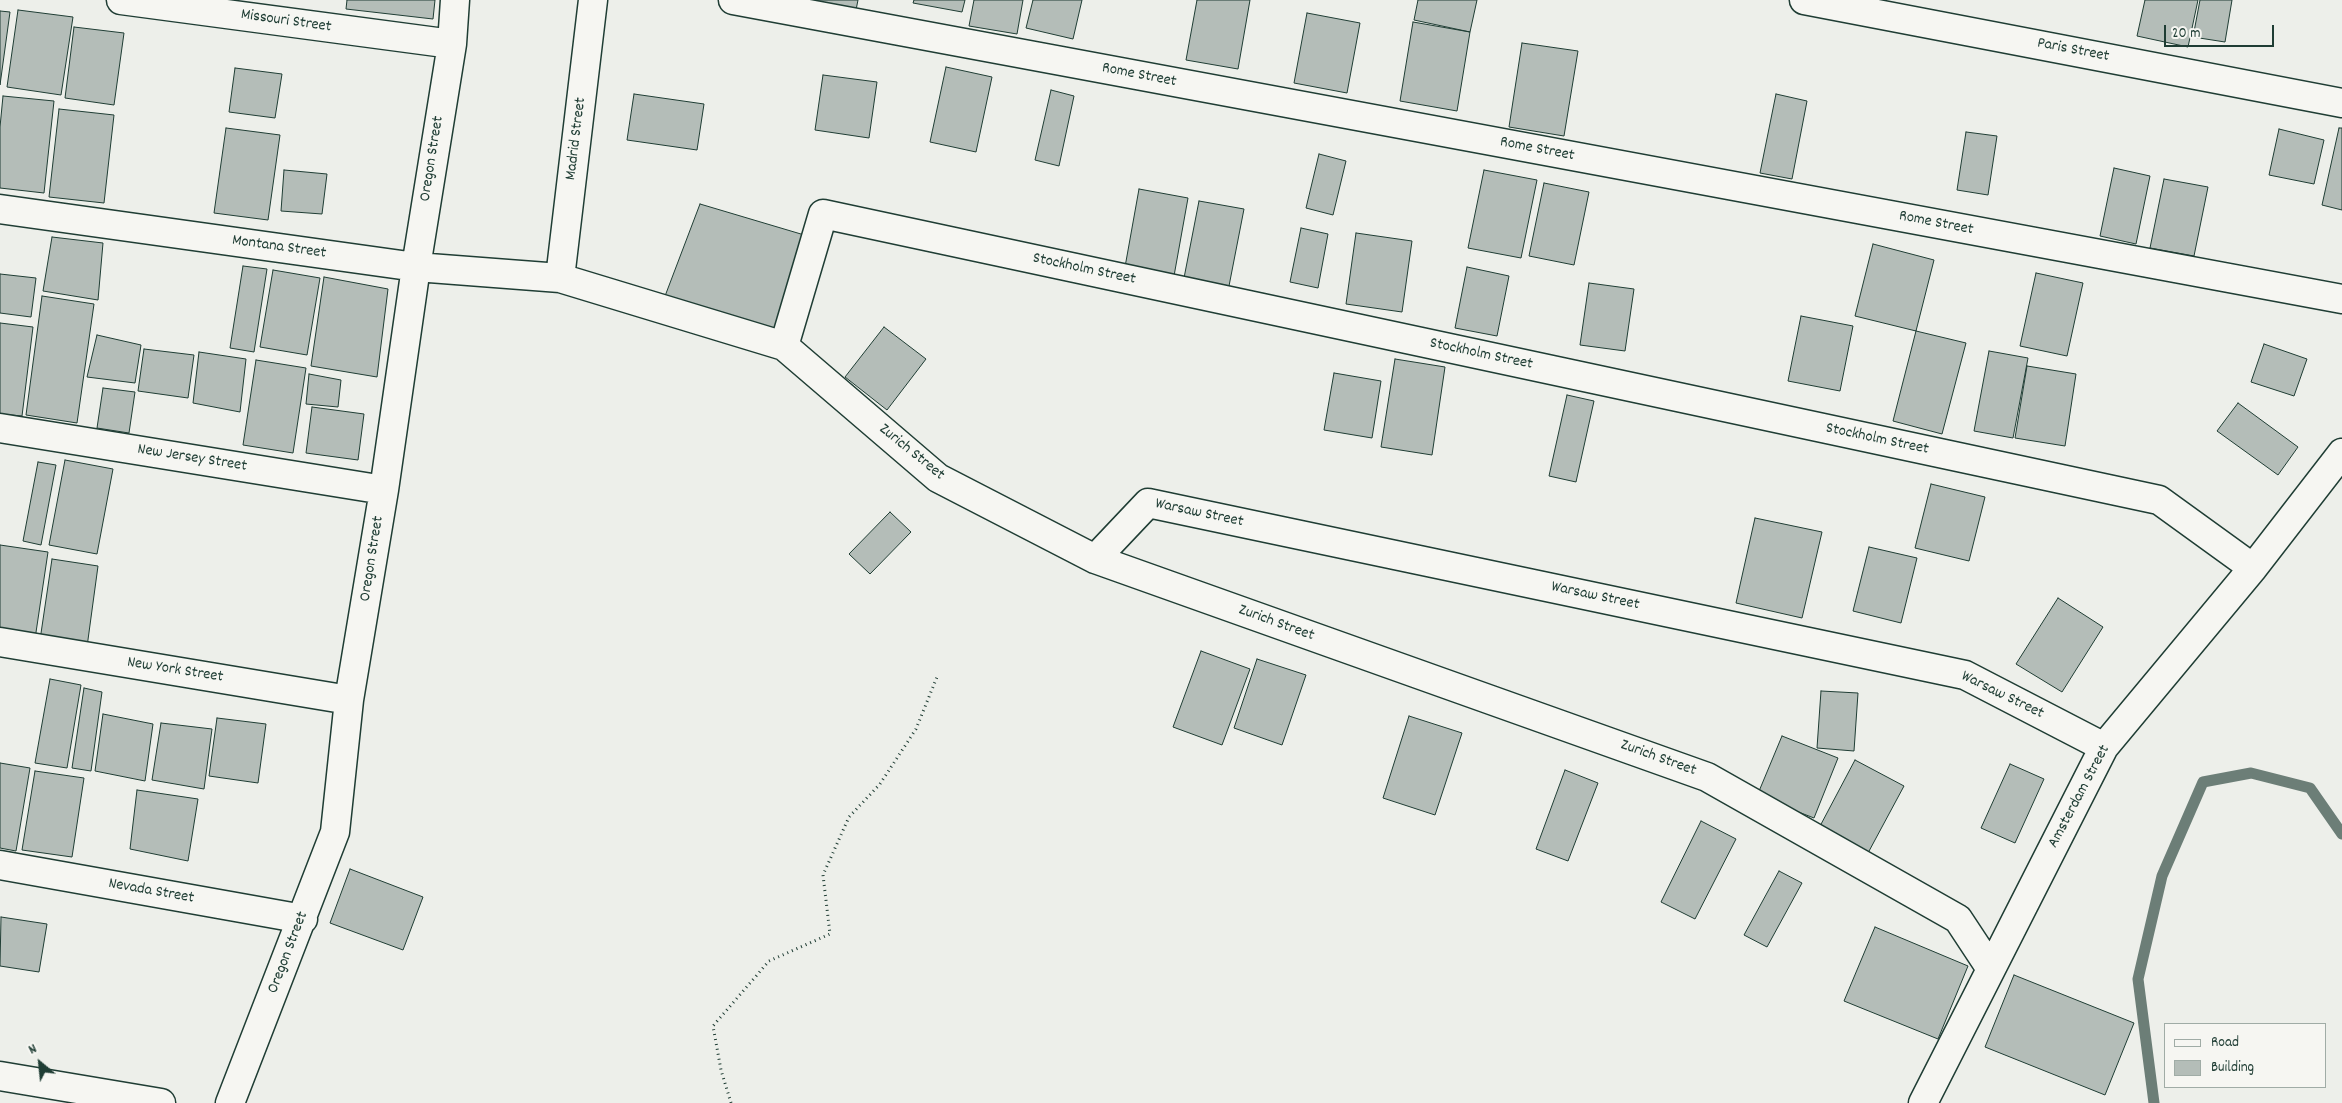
<!DOCTYPE html>
<html>
<head>
<meta charset="utf-8">
<style>
	body { margin:0 }
	#map { position:relative; width:2342px; height:1103px; overflow:hidden; background:#edefea; font-family:Dekko,sans-serif }
	canvas { display:block }
	.legend { position:absolute; left:2164px; top:1023px; width:162px; height:65px; box-sizing:border-box; background:#f6f6f2; border:1px solid #a0aca6; margin:0; padding:6px 9px; list-style:none; font-size:15px; color:#1f3d34 }
	.legend li { display:flex; align-items:center; gap:10px; height:25px }
	.legend b { width:25px; border:1px solid #a0aca6 }
	.north { position:absolute; left:15px; top:1038px; width:50px; height:50px; -webkit-text-stroke:4px #f6f6f2; paint-order:stroke; rotate:332deg; font-size:14px; font-weight:700; line-height:20px; text-align:center; color:#1f3d34 }
	.north::after { content:''; display:block; margin:auto; width:18px; height:22px; background:#1f3d34; clip-path:polygon(50% 0,100% 100%,50% 72%,0 100%) }
	.scale { position:absolute; left:2164px; top:25px; width:110px; height:22px; box-sizing:border-box; border:2px solid #1f3d34; border-top:0; padding-left:6px; font-size:15px; line-height:18px; white-space:nowrap; color:#1f3d34; -webkit-text-stroke:4px #f6f6f2; paint-order:stroke }
</style>
</head>
<body>
<div id="map">
<canvas width="2342" height="1103"></canvas>
<ul class="legend">
<li><b style="height:6px;background:#f6f6f2"></b>Road</li>
<li><b style="height:14px;background:#b4bdb8"></b>Building</li>
</ul>
<div class="north">N</div>
<div class="scale">20 m</div>
</div>
<script>
const g = document.querySelector('canvas').getContext('2d');
g.lineJoin = 'round';
const toPath = rows => new Path2D(rows.map(r => 'M' + r).join(''));
function strokePath(path, color, width, dash) { g.strokeStyle = color; g.lineWidth = width; g.lineCap = dash ? 'butt' : 'round'; g.setLineDash(dash || []); g.stroke(path); }
function paint(path, color) { g.fillStyle = color; g.fill(path, 'evenodd'); }
function write(font, color, halo, rows, align = 'center') {
  g.font = font + ' Dekko,sans-serif'; g.lineWidth = 4; g.setLineDash([]); g.textBaseline = 'middle'; g.strokeStyle = halo; g.fillStyle = color; for (const [text, x, y, turn = 0] of rows) {
    g.save(); g.translate(x, y); g.rotate((+turn || 0) * Math.PI / 180); g.textAlign = isNaN(turn) ? turn : align; if (halo) g.strokeText(text, 0, 0); g.fillText(text, 0, 0); g.restore();
  }
}
const stream = toPath([
	[2154,1103,2138,979,2162,876,2203,782,2251,773,2310,788,2342,834]
]);
const building = toPath([
	[347,0,435,0,433,19,346,9,347,0],
	[803,0,858,0,856,10,803,0],
	[914,0,965,0,962,12,913,3,914,0],
	[974,0,1023,0,1017,34,969,26,974,0],
	[1033,0,1082,0,1073,39,1026,28,1033,0],
	[1197,0,1250,0,1238,69,1186,60,1197,0],
	[1418,0,1477,0,1470,32,1414,20,1418,0],
	[2145,0,2198,0,2188,47,2137,36,2145,0],
	[2200,0,2232,0,2225,42,2193,37,2200,0],
	[18,10,73,17,61,95,7,87,18,10],
	[0,11,10,12,0,85,0,11],
	[1307,13,1360,23,1347,93,1294,83,1307,13],
	[1413,22,1470,32,1457,111,1400,101,1413,22],
	[74,27,124,33,114,105,65,98,74,27],
	[1522,43,1578,51,1564,136,1509,127,1522,43],
	[946,67,992,77,976,152,930,142,946,67],
	[235,68,282,74,275,118,229,112,235,68],
	[823,75,877,82,869,138,815,130,823,75],
	[1051,90,1074,96,1059,166,1035,160,1051,90],
	[634,94,704,104,697,150,627,140,634,94],
	[1776,94,1807,101,1792,179,1760,173,1776,94],
	[3,96,54,101,44,193,0,188,0,127,3,96],
	[59,109,114,115,104,203,49,197,59,109],
	[226,128,280,135,268,220,214,213,226,128],
	[2339,128,2342,128,2342,210,2322,205,2339,128],
	[2279,129,2324,140,2314,184,2269,175,2279,129],
	[1966,132,1997,136,1988,195,1957,190,1966,132],
	[1319,154,1346,161,1333,215,1306,208,1319,154],
	[2114,168,2150,176,2136,244,2100,236,2114,168],
	[284,170,327,174,322,214,281,211,284,170],
	[1484,170,1537,180,1521,258,1468,248,1484,170],
	[2164,179,2208,187,2194,256,2150,248,2164,179],
	[1544,183,1589,192,1574,265,1529,256,1544,183],
	[1139,189,1188,198,1174,276,1125,267,1139,189],
	[1199,201,1244,209,1229,286,1184,278,1199,201],
	[700,204,811,237,780,340,662,304,700,204],
	[1301,228,1328,234,1318,288,1290,282,1301,228],
	[1356,233,1412,241,1402,312,1346,304,1356,233],
	[52,237,103,243,98,300,43,291,52,237],
	[1873,244,1934,260,1916,331,1855,316,1873,244],
	[243,266,267,269,254,352,230,348,243,266],
	[1467,267,1509,276,1497,336,1455,328,1467,267],
	[273,270,320,278,307,355,260,347,273,270],
	[2036,273,2083,283,2067,356,2020,346,2036,273],
	[0,274,36,278,31,317,0,313,0,274],
	[324,277,388,289,377,377,311,366,324,277],
	[1589,283,1634,289,1625,351,1580,345,1589,283],
	[42,296,94,304,77,423,26,415,42,296],
	[1801,316,1853,326,1840,391,1788,381,1801,316],
	[0,323,33,327,22,416,0,414,0,323],
	[884,327,926,359,887,410,845,377,884,327],
	[1916,331,1966,343,1942,434,1893,421,1916,331],
	[97,335,141,345,135,383,87,377,97,335],
	[2264,344,2307,359,2294,396,2251,382,2264,344],
	[144,349,194,355,188,398,138,391,144,349],
	[1989,351,2028,358,2013,438,1974,431,1989,351],
	[199,352,246,359,240,412,193,403,199,352],
	[1395,359,1445,367,1432,455,1381,447,1395,359],
	[256,360,306,368,293,453,243,445,256,360],
	[2027,366,2076,374,2065,446,2015,438,2027,366],
	[1334,373,1381,381,1372,438,1324,430,1334,373],
	[309,374,341,380,338,407,306,404,309,374],
	[103,388,135,392,129,433,97,428,103,388],
	[1567,395,1594,401,1576,482,1549,476,1567,395],
	[2238,403,2298,447,2278,475,2217,431,2238,403],
	[312,407,364,414,358,460,306,453,312,407],
	[65,460,113,469,97,554,49,545,65,460],
	[38,462,56,465,41,545,23,541,38,462],
	[1931,484,1985,497,1969,561,1915,548,1931,484],
	[890,512,911,532,870,574,849,554,890,512],
	[1755,518,1822,532,1802,618,1736,603,1755,518],
	[0,545,48,552,35,639,0,634,0,545],
	[1869,547,1917,558,1901,623,1853,611,1869,547],
	[52,559,98,566,87,647,40,640,52,559],
	[2058,598,2103,627,2062,692,2016,664,2058,598],
	[1201,651,1250,669,1222,745,1173,727,1201,651],
	[1257,659,1306,675,1282,745,1234,728,1257,659],
	[50,679,81,685,67,768,35,763,50,679],
	[84,688,102,692,91,771,72,768,84,688],
	[1821,691,1858,693,1854,751,1817,748,1821,691],
	[103,714,153,724,145,781,95,771,103,714],
	[1409,716,1462,733,1435,815,1383,798,1409,716],
	[217,718,266,724,258,783,209,776,217,718],
	[161,723,212,729,204,789,152,780,161,723],
	[1782,736,1838,758,1814,818,1757,796,1782,736],
	[1855,760,1904,786,1868,853,1819,828,1855,760],
	[0,763,30,768,16,851,0,848,0,763],
	[2010,764,2044,779,2015,843,1981,828,2010,764],
	[1565,770,1598,783,1568,861,1536,849,1565,770],
	[35,771,84,778,72,857,22,850,35,771],
	[137,790,198,799,188,861,130,849,137,790],
	[1701,821,1736,839,1695,919,1661,902,1701,821],
	[350,869,423,897,403,950,330,923,350,869],
	[1779,871,1802,883,1767,947,1744,935,1779,871],
	[1,917,47,924,39,972,0,966,1,917],
	[1875,927,1968,966,1938,1039,1844,1001,1875,927],
	[2014,975,2134,1023,2105,1095,1985,1047,2014,975]
]);
const path = toPath([
	[731,1103,721,1070,713,1026,769,961,830,934,823,875,849,817,880,784,916,729,937,677]
]);
const street = toPath([
	[121,0,452,44],
	[733,0,2342,299],
	[1804,0,2342,103],
	[0,209,416,267,560,278,784,346,938,478,1095,559,1707,777,1958,919,1991,969],
	[560,278,593,0],
	[784,346,823,214,2159,500,2253,568],
	[0,428,384,490],
	[1095,559,1148,503,1965,675,2104,747],
	[0,642,349,700],
	[0,865,303,919],
	[0,1076,161,1103],
	[230,1103,335,832,349,700,384,490,416,267,452,44,455,0],
	[1923,1103,2104,747,2253,568,2342,453]
]);
const streetNames = [
	["Missouri Street",286,22,8],
	["Paris Street",2073,51,11],
	["Rome Street",1139,76,11],
	["Madrid Street",577,139,-83],
	["Rome Street",1537,150,11],
	["Oregon Street",433,159,-81],
	["Rome Street",1936,224,11],
	["Montana Street",279,248,8],
	["Stockholm Street",1084,270,12],
	["Stockholm Street",1481,355,12],
	["Stockholm Street",1877,440,12],
	["Zurich Street",911,453,39],
	["New Jersey Street",192,459,9],
	["Warsaw Street",1199,514,12],
	["Oregon Street",373,559,-81],
	["Warsaw Street",1595,597,12],
	["Zurich Street",1276,624,20],
	["New York Street",175,671,9],
	["Warsaw Street",2002,696,26],
	["Zurich Street",1658,759,20],
	["Amsterdam Street",2080,797,-62],
	["Nevada Street",151,892,10],
	["Oregon Street",289,953,-69]
];
strokePath(stream, '#6c7e77', 11);
paint(building, '#b4bdb8');
strokePath(building, '#1f3d34', 1);
strokePath(street, '#1f3d34', 31);
strokePath(path, '#1f3d34', 3, [1, 4]);
strokePath(street, '#f6f6f2', 28);
write('16px', '#1f3d34', '#f6f6f2', streetNames);
</script>
</body>
</html>
